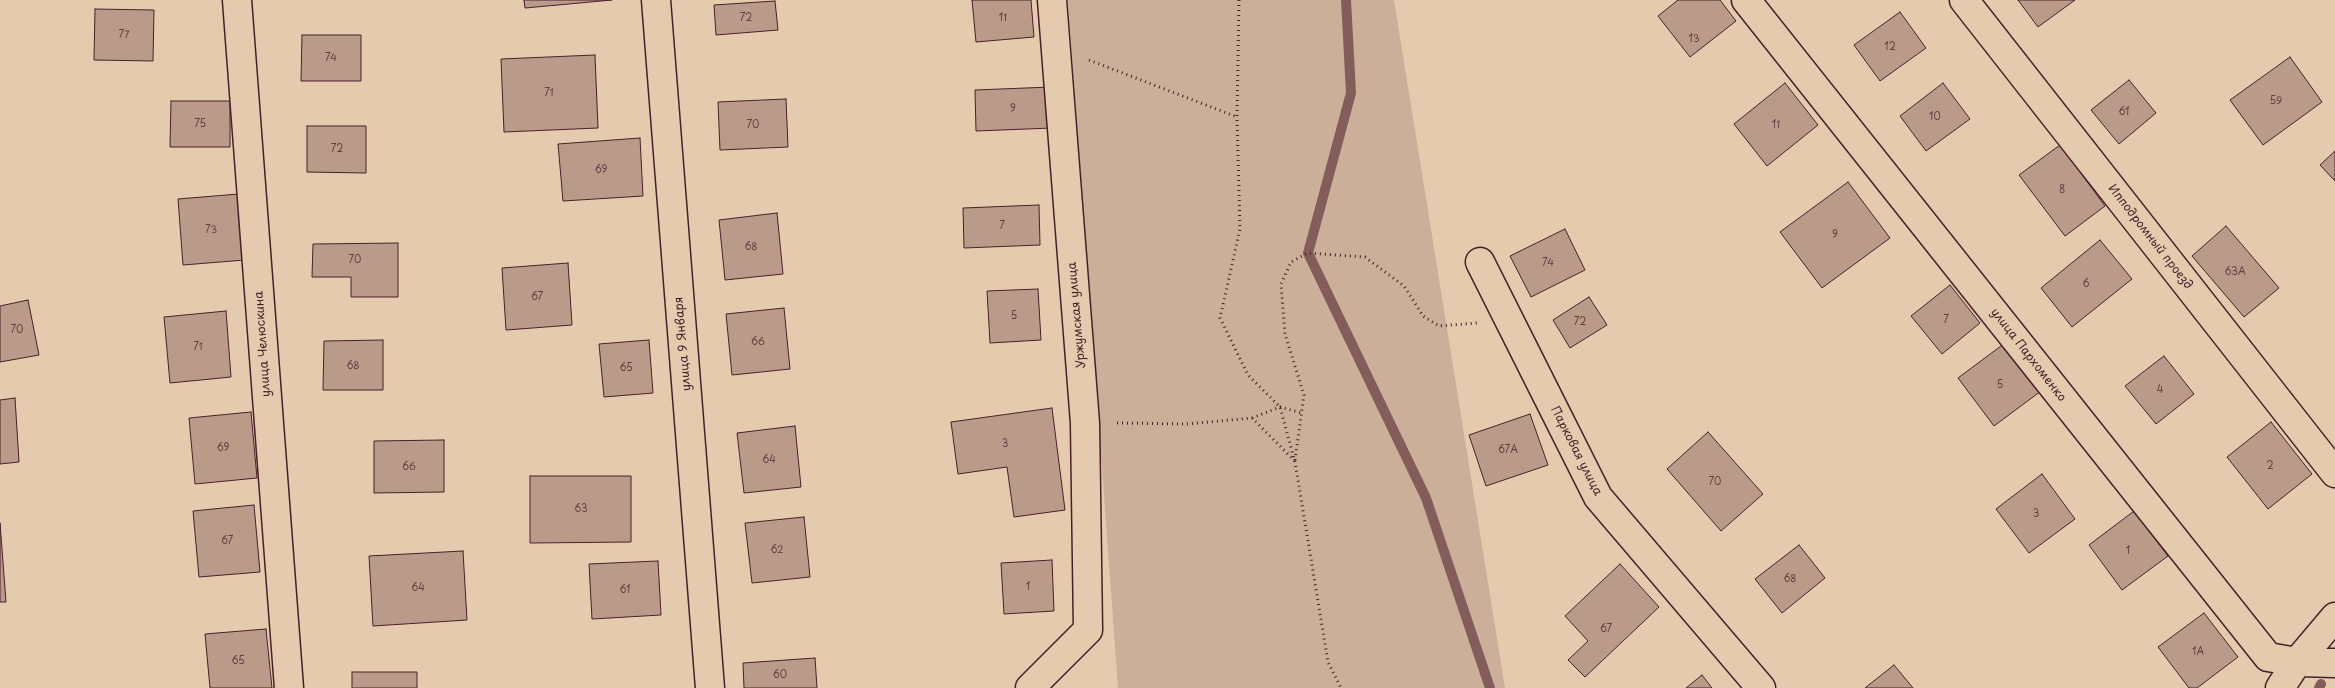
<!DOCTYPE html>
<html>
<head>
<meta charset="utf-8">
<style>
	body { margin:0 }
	canvas { display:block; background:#e5cbad }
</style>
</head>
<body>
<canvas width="2335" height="688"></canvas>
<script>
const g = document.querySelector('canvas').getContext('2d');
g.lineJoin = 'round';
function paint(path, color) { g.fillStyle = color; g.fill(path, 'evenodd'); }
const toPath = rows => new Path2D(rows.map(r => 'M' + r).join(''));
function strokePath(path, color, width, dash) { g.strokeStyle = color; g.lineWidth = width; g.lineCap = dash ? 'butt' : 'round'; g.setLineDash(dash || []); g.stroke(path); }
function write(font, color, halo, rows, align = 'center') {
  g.font = font + ' "Playpen Sans",sans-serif'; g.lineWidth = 4; g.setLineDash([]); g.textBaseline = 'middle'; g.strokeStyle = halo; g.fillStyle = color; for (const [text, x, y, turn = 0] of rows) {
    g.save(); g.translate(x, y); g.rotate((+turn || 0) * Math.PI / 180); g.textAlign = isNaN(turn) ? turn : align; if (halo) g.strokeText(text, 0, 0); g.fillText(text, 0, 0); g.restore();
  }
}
const green = toPath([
	[1068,0,1394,0,1505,688,1118,688]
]);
const stream = toPath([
	[1346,0,1351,93,1308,253,1426,498,1490,688],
	[2319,688,2321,684]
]);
const building = toPath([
	[524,0,612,0,525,8,524,0],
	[972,0,1031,0,1034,37,976,42,972,0],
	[1678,0,1720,0,1736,21,1690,57,1658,16,1678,0],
	[2018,0,2075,0,2038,27,2018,0],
	[775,1,778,30,716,35,714,5,775,1],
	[95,9,154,10,153,61,94,60,95,9],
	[1900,12,1926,48,1880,81,1854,45,1900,12],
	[302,35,361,35,361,81,301,81,302,35],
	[595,55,598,128,504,132,501,59,595,55],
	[2290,57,2322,102,2263,145,2230,100,2290,57],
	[2129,80,2156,113,2119,144,2091,110,2129,80],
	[1785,83,1818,125,1767,166,1734,124,1785,83],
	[1943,83,1970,119,1926,151,1900,116,1943,83],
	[1051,87,1052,128,976,131,975,90,1051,87],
	[786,99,788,147,720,150,718,102,786,99],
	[171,101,230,101,230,147,170,147,171,101],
	[307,126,366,126,366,173,307,172,307,126],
	[640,138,643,196,563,201,558,144,640,138],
	[2060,145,2105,206,2065,236,2019,175,2060,145],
	[2335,151,2335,181,2320,165,2335,151],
	[1848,182,1890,238,1822,288,1780,232,1848,182],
	[239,194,245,260,183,265,178,199,239,194],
	[1039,205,1040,245,964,248,963,208,1039,205],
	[777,213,783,274,725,280,719,220,777,213],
	[2226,226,2279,288,2244,317,2192,256,2226,226],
	[1565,229,1585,270,1531,297,1510,256,1565,229],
	[2100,240,2132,279,2072,327,2041,288,2100,240],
	[398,243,398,297,351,297,351,277,312,277,313,244,398,243],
	[568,263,572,325,506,330,502,268,568,263],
	[1950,285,1980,323,1942,354,1911,316,1950,285],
	[1038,289,1041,340,990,343,987,291,1038,289],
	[1589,297,1607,325,1570,348,1553,320,1589,297],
	[28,300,39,355,0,362,0,306,28,300],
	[784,308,790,369,732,375,726,314,784,308],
	[226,311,231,377,170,383,164,317,226,311],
	[383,340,383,390,323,390,324,341,383,340],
	[649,340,653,393,604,397,599,344,649,340],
	[2005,343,2041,391,1994,426,1958,378,2005,343],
	[2164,356,2194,394,2156,424,2125,386,2164,356],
	[15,398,19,462,0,464,0,400,15,398],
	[1052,408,1065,510,1014,517,1007,467,958,474,951,422,1052,408],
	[251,412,257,478,195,484,189,418,251,412],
	[1530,414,1548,465,1486,486,1469,435,1530,414],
	[2271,422,2312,474,2268,509,2227,457,2271,422],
	[795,426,801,487,744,493,737,433,795,426],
	[1708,432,1763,494,1721,531,1667,469,1708,432],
	[444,440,444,492,374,493,374,441,444,440],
	[2042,474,2075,519,2029,553,1996,509,2042,474],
	[530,476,631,476,631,542,530,543,530,476],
	[254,505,260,572,199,577,193,511,254,505],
	[2134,511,2168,556,2122,590,2089,545,2134,511],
	[804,517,810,577,752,583,745,523,804,517],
	[0,523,6,602,0,602,0,523],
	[1799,545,1825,578,1782,613,1755,579,1799,545],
	[463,551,467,620,373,626,369,556,463,551],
	[1052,560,1054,611,1004,614,1001,563,1052,560],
	[658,561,661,615,592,619,589,564,658,561],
	[1620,564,1659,607,1585,677,1568,660,1588,641,1565,616,1620,564],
	[2204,613,2238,657,2197,688,2189,688,2158,647,2204,613],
	[266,629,272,688,210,688,205,634,266,629],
	[815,658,817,688,744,688,743,663,815,658],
	[1894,665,1913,688,1865,688,1894,665],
	[352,672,417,672,417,688,352,688,352,672],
	[1702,675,1712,688,1686,688,1702,675]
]);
const path = toPath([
	[1239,0,1237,117,1240,229,1220,318,1248,375,1280,407,1295,462,1328,662,1341,688],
	[1089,60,1237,117],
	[1252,418,1280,407,1302,413],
	[1117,423,1187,424,1252,418,1295,461],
	[1295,460,1304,395,1285,334,1281,284,1291,262,1308,253,1365,257,1404,286,1423,316,1439,326,1477,323]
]);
const street = toPath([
	[237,0,289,688],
	[656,0,710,688],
	[1746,0,2268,657,2297,662,2335,663],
	[1964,0,2335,473],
	[1480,262,1598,497,1761,688],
	[1030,688,1088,630,1085,423,1052,0],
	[2280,688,2297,662,2335,617]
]);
const numberNames = [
	["72",746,18],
	["11",1003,18],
	["77",124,35],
	["13",1694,39],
	["12",1890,47],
	["74",331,58],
	["71",549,93],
	["59",2276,101],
	["9",1013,109],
	["61",2124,112],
	["10",1935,117],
	["75",200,124],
	["70",753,125],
	["11",1776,125],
	["72",337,149],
	["69",601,170],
	["8",2062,190],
	["7",1002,226],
	["73",211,230],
	["9",1835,235],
	["68",751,247],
	["70",355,260],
	["74",1548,263],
	["63А",2235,272],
	["6",2086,284],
	["67",537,297],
	["5",1014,316],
	["7",1946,320],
	["72",1580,322],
	["70",17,330],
	["66",758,342],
	["71",198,347],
	["68",353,366],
	["65",626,368],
	["5",2000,385],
	["4",2160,390],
	["3",1005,444],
	["69",223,448],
	["67А",1508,450],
	["64",769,460],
	["2",2270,466],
	["66",409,467],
	["70",1715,482],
	["63",581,509],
	["3",2036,514],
	["67",227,541],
	["62",777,550],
	["1",2128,551],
	["68",1790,579],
	["1",1028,587],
	["64",418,588],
	["61",625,590],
	["67",1606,629],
	["1А",2198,652],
	["65",238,661],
	["60",780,675]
];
const streetNames = [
	["Ипподромный проезд",2150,237,52],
	["Уржумская улица",1077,315,-95],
	["улица Челюскина",263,344,-94],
	["улица 9 Января",683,344,-95],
	["улица Пархоменко",2028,355,52],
	["Парковая улица",1576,451,63]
];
paint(green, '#ccaf98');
strokePath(stream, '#825d5a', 10);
paint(building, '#ba9b89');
strokePath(building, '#4a1f2b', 1);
strokePath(street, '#4a1f2b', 31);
strokePath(path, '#4a1f2b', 3, [1, 4]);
strokePath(street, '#e5cbad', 28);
write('10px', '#663e42', null, numberNames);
write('12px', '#4a1f2b', '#e5cbad', streetNames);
</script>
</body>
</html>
